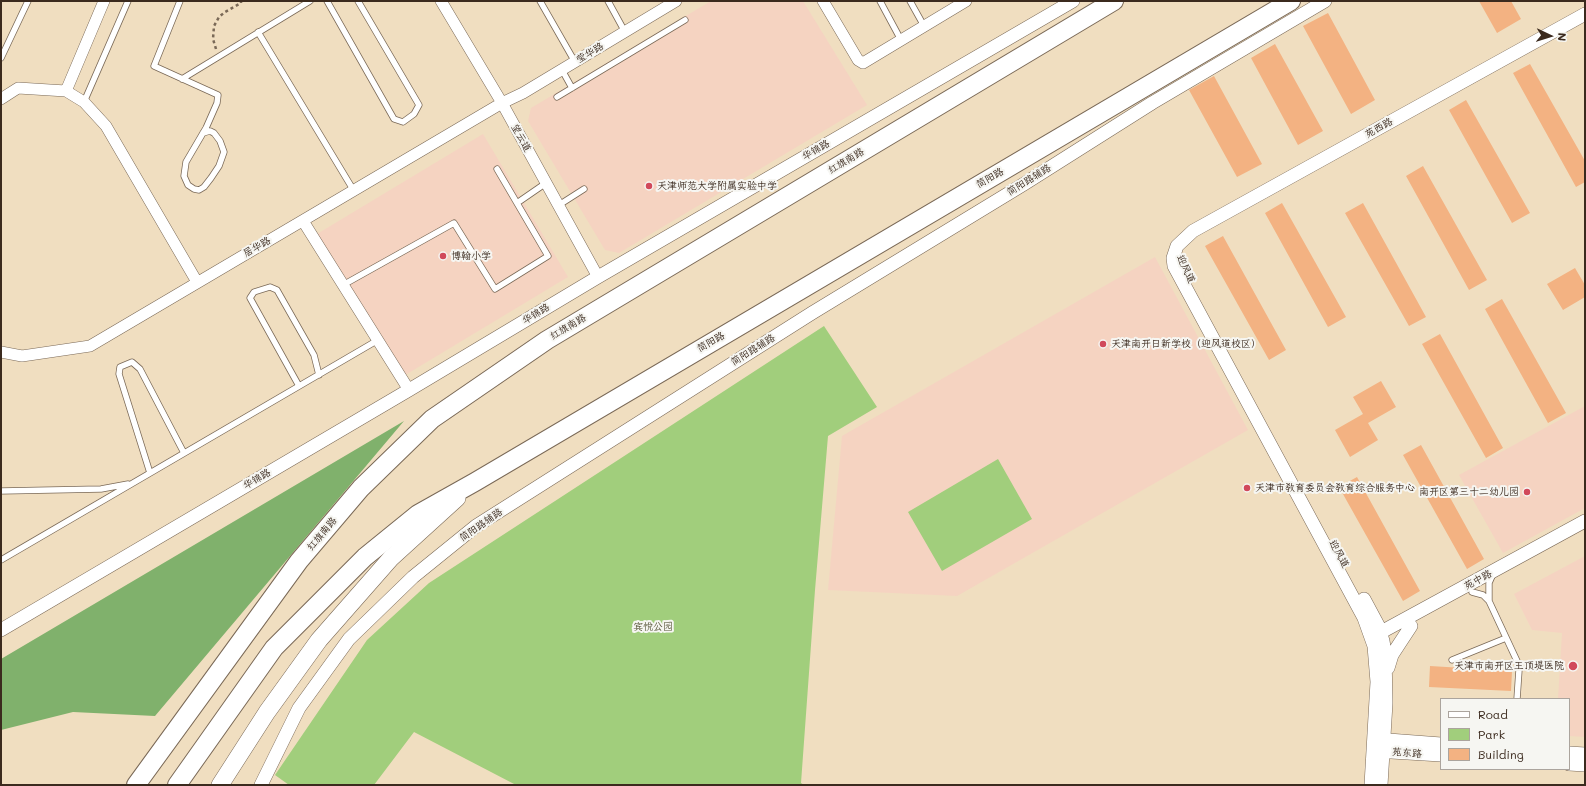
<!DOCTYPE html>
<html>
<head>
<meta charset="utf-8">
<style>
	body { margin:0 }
	#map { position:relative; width:1586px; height:786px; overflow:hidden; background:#f0dec0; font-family:Mali,sans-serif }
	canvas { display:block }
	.frame { position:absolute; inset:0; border:2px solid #3b2a1e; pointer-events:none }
	.legend { position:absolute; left:1440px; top:698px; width:130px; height:72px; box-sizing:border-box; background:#f6f6f2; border:1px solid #aba49d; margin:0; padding:5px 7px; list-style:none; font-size:12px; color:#3b2a1e }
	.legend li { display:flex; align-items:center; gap:8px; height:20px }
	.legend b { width:20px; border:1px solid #aba49d }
	.north { position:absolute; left:1530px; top:16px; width:40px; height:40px; -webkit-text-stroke:3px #f6f6f2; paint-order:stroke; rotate:94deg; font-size:11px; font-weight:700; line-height:16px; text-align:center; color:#3b2a1e }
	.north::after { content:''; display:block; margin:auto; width:14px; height:18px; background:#3b2a1e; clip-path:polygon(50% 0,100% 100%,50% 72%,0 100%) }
</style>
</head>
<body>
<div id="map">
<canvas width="1586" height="786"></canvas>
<div class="frame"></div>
<ul class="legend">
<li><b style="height:5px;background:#fff"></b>Road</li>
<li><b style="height:11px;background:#a1ce7c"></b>Park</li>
<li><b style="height:11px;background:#f3b282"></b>Building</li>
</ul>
<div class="north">N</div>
</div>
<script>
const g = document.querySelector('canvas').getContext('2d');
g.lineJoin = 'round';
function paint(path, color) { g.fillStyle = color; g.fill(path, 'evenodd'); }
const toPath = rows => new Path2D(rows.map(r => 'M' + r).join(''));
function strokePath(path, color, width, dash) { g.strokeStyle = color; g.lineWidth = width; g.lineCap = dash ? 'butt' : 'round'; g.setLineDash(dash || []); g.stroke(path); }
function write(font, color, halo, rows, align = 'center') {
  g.font = font + ' Mali,"LXGW WenKai TC",sans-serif'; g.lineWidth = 4; g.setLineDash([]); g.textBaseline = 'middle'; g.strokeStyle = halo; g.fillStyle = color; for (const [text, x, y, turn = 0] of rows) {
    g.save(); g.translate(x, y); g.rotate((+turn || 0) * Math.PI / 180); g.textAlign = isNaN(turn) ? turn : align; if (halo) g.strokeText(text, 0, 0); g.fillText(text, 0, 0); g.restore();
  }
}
const built = toPath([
	[711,1,803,1,867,105,619,253,605,250,528,121,531,108],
	[483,134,568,277,402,377,317,234],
	[1155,257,1248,430,957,596,828,590,842,436],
	[1585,406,1585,508,1503,553,1459,475],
	[1585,556,1585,737,1569,736,1569,699,1558,699,1562,633,1532,630,1514,594]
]);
const green = toPath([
	[824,326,877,407,828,436,815,590,801,783,804,785,516,785,414,732,374,785,289,785,275,775,367,640,429,583],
	[998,459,1032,519,942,571,908,512]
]);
const forest = toPath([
	[404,421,155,716,73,712,1,730,1,659]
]);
const building = toPath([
	[1479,1,1511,1,1521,19,1497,33],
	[1328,13,1375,100,1351,114,1303,26],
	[1275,44,1323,131,1298,145,1251,58],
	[1530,64,1585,161,1585,182,1576,187,1513,73],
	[1214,76,1262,164,1237,177,1189,90],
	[1466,100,1530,213,1512,223,1449,110],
	[1423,166,1487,280,1469,290,1406,176],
	[1282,203,1346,317,1328,327,1265,213],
	[1363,203,1426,317,1409,326,1345,213],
	[1223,236,1286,350,1269,360,1205,246],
	[1575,268,1585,285,1585,297,1563,310,1547,284],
	[1502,299,1566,413,1548,423,1485,309],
	[1440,334,1503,448,1486,458,1422,344],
	[1381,381,1396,407,1368,423,1378,440,1350,457,1335,430,1363,414,1353,397],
	[1421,445,1484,559,1467,569,1403,455],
	[1357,477,1420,591,1403,601,1339,487],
	[1430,666,1512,671,1511,691,1429,687]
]);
const path = toPath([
	[216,49,213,39,214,26,219,17,225,12,241,3,241,1]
]);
const service = toPath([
	[180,1,154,66,218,95,217,103,206,128,203,133,186,162,184,176,188,185,194,189,199,190,204,187,211,178,219,166,224,152,220,141,214,133,210,131,203,133],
	[327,1,394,119,403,122,414,114,419,105,358,1],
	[540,1,575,62],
	[608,1,625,32],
	[880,1,901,40],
	[910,1,924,26],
	[258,32,354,191],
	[1,58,28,1],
	[562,70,572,88],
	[182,79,310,1],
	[557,97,685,20],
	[84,102,128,1],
	[517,203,546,183],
	[559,205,584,189],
	[343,285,454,223,495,289,548,256,497,169],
	[299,386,250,298,254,292,270,287,277,290,314,355,319,375],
	[150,473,119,374,120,367,132,362,140,369,184,453],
	[1,491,101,489,128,484],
	[1,560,378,340],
	[1472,592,1483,595,1489,601,1517,661,1519,670,1517,699],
	[1489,600,1489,583,1493,574],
	[1452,660,1506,638]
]);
const minor = toPath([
	[441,1,502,103,598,277],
	[823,1,858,60,863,63,966,1],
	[66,91,104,1],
	[1,99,18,88,66,91,84,102,106,126,197,282],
	[303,221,409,390],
	[1,352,22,356,90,346,502,103,523,93,676,1]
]);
const tertiary = toPath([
	[1364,599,1379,627,1383,641,1385,653,1386,703,1381,785],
	[1,630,409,390,598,277,1073,1],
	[1374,636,1585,521],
	[1388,668,1392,655,1411,626],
	[1375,739,1441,744],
	[1375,751,1441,755],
	[1569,753,1585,754],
	[1569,764,1585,765],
	[261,785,299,708,349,639,413,577,476,526,812,313,1024,184,1152,103,1325,1],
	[1371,785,1377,682,1374,646,1364,618,1174,266,1173,258,1177,246,1193,231,1585,14]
]);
const primary = toPath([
	[220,785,267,712,319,640,391,558,457,498]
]);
const trunk = toPath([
	[136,785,299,561,361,488,432,419,547,340,1114,1],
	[177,785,274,648,365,557,418,514,475,482,1291,1]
]);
const markers = [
	[649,186,4,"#d1495b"],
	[443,256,4,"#d1495b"],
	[1103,344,4,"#d1495b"],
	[1247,488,4,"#d1495b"],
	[1527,492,4,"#d1495b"],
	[1573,666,5,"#d1495b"]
];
const streetNames = [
	["莹华路",590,53,-31],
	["苑西路",1379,128,-29],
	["望云道",521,138,61],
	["华锦路",816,150,-30],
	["红旗南路",846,161,-31],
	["简阳路",990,178,-30],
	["简阳路辅路",1029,180,-32],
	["居华路",257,247,-30],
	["迎风道",1186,269,65],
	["华锦路",536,314,-31],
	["红旗南路",568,327,-31],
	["简阳路",711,342,-30],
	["简阳路辅路",753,350,-32],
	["华锦路",257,479,-30],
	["简阳路辅路",481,525,-35],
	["红旗南路",322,534,-50],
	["迎风道",1339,554,61],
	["苑中路",1478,580,-28],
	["苑东路",1407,753,4]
];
const poiNames = [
	["天津师范大学附属实验中学",657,186],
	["博翰小学",451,256],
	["天津南开日新学校（迎风道校区）",1111,344],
	["天津市教育委员会教育综合服务中心",1255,488],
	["南开区第三十二幼儿园",1519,492,"right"],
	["天津市南开区王顶堤医院",1564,666,"right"]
];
const parkNames = [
	["宾悦公园",653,627]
];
paint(built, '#f5d3c1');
paint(green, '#a1ce7c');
paint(forest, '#80b16c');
paint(building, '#f3b282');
strokePath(service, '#7a6957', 7);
strokePath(minor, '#7a6957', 12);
strokePath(tertiary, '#7a6957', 14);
strokePath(primary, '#7a6957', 18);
strokePath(trunk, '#7a6957', 20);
strokePath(path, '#7a6957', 2.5, [3, 3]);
strokePath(service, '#fff', 5.5);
strokePath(minor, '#fff', 11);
strokePath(tertiary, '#fff', 13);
strokePath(primary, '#fff', 17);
strokePath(trunk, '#fff', 18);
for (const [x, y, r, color] of markers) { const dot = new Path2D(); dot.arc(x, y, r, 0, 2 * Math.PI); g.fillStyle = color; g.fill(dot); strokePath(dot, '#f6f6f2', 1.5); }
write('10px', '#3b2a1e', '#f6f6f2', streetNames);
write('10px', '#3b2a1e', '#f6f6f2', poiNames, 'left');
write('10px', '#545336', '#f6f6f2', parkNames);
</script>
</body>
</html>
